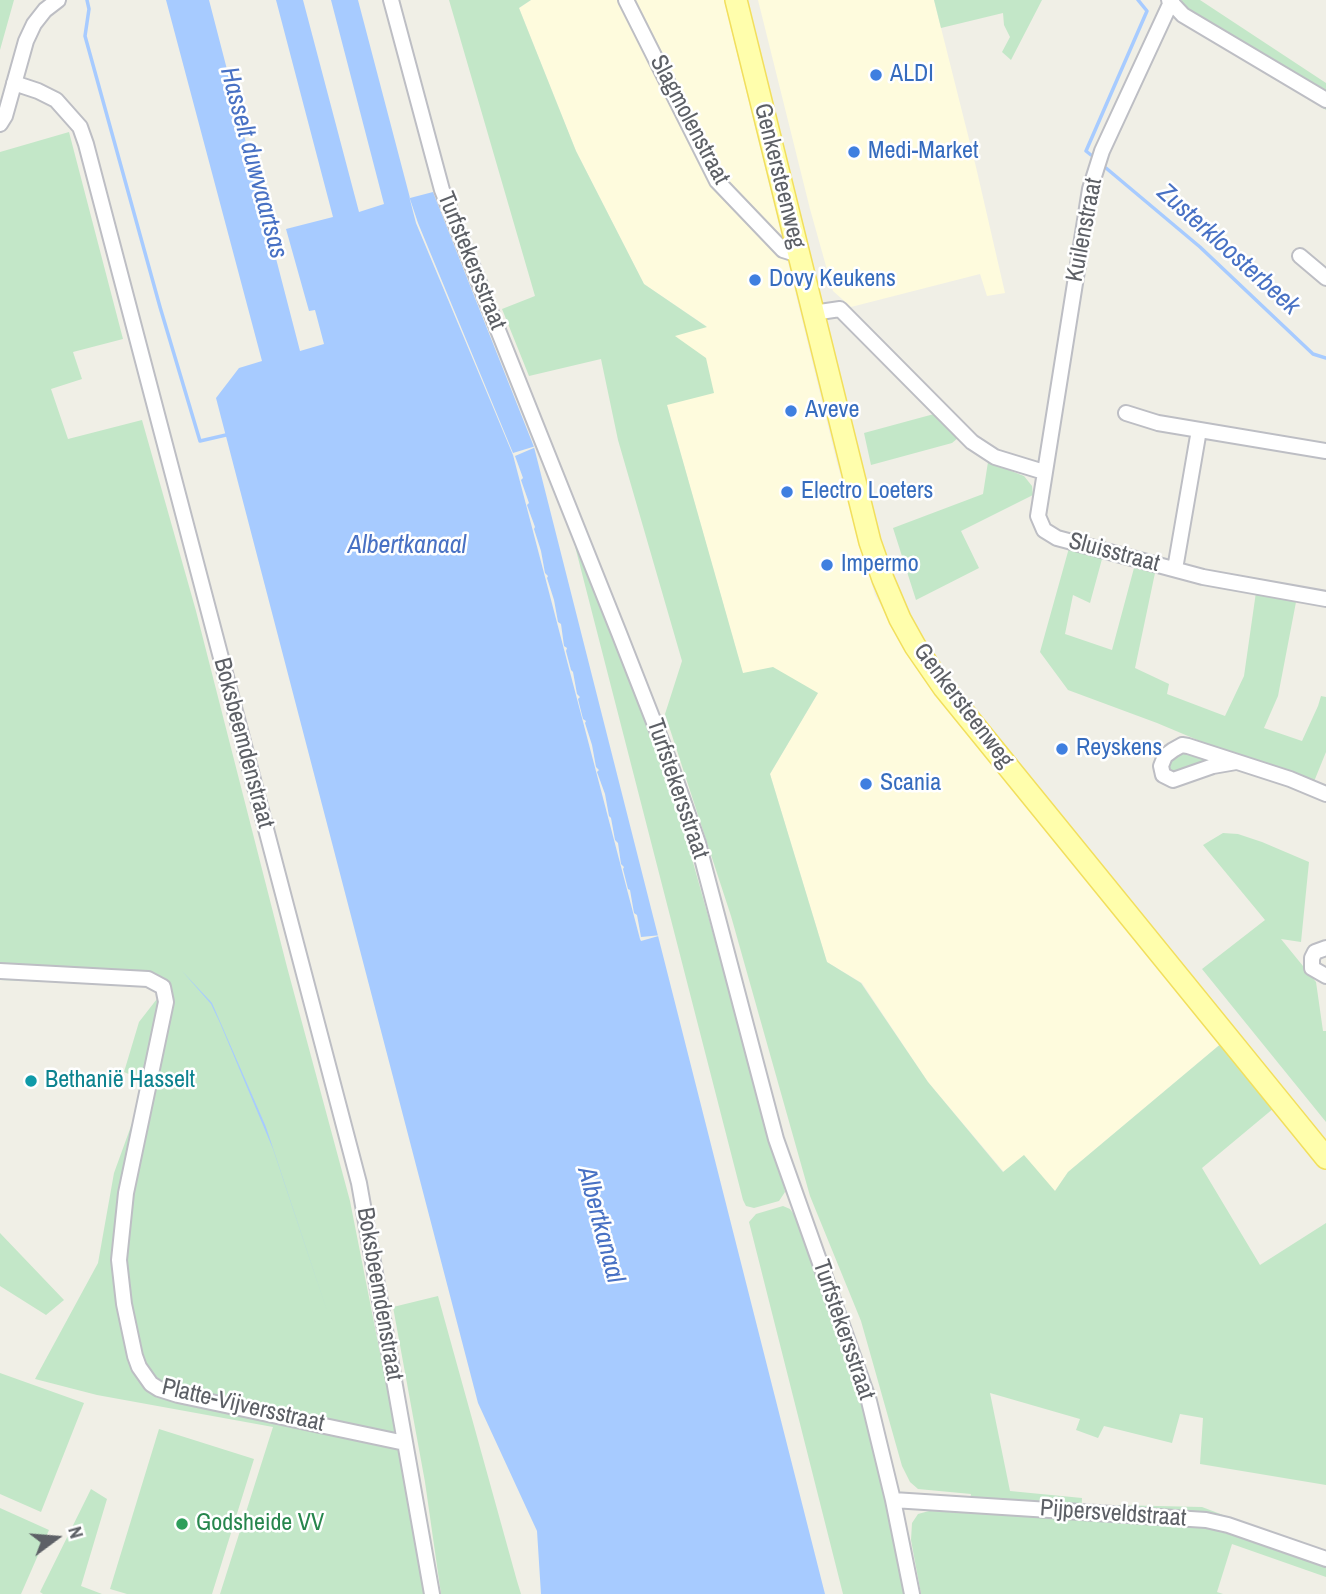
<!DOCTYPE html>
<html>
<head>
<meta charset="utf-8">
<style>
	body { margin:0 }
	#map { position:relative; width:1326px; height:1594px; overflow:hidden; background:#f0efe6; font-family:"Archivo Narrow",sans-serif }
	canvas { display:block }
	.north { position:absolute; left:21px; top:1503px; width:70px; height:70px; -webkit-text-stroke:5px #fff; paint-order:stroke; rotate:74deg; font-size:19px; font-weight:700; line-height:28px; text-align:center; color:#5d6066 }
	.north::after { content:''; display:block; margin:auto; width:24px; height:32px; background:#5d6066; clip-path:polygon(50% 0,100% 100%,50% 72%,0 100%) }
</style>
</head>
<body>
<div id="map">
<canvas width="1326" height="1594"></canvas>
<div class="north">N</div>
</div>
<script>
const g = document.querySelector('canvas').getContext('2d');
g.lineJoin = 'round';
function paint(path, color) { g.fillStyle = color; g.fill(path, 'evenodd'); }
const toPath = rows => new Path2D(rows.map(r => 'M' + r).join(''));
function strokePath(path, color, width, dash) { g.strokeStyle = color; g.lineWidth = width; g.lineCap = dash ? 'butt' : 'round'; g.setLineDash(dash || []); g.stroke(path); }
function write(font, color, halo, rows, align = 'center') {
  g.font = font + ' "Archivo Narrow",sans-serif'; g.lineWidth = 5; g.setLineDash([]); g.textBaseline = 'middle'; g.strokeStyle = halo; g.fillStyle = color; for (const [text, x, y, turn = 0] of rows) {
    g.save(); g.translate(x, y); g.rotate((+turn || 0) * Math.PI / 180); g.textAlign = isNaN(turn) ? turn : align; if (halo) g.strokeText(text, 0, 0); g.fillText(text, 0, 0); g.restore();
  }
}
const commercial = toPath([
	[531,0,724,0,837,463,875,595,909,655,978,748,1223,1042,1068,1172,1055,1191,1004,1172,928,1082,862,983,827,962,770,774,818,693,743,674,667,405,674,335,706,326,644,284,576,151,519,8],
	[758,0,934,0,976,167,1005,293,987,296,980,274,851,307,833,291,810,209]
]);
const green = toPath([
	[0,0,14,0,0,50],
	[449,0,531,0,519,8,576,151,644,284,707,327,675,336,706,358,714,393,667,405,743,673,773,667,818,693,770,774,827,962,861,983,928,1082,1003,1172,1024,1155,1055,1191,1068,1172,1223,1042,1274,1108,1202,1168,1260,1265,1326,1223,1326,1485,1200,1464,1203,1418,1180,1414,1172,1443,1104,1426,1098,1438,1076,1430,1080,1419,990,1393,1010,1491,1082,1498,1081,1516,1111,1519,1112,1505,1202,1507,1326,1554,1326,1577,1232,1544,1217,1592,1223,1594,921,1594,911,1540,912,1523,918,1514,929,1511,968,1512,971,1494,918,1489,910,1482,902,1466,861,1321,810,1196,731,916,665,714,682,661,618,440,601,359,529,376,502,309,535,296],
	[934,0,1042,0,1011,60,1002,52,1010,37,1004,25,1003,13,941,28],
	[1182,0,1200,0,1326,83,1326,110,1176,14],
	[69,132,123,339,73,352,82,379,51,389,68,439,142,420,196,611,287,967,350,1201,396,1434,424,1594,220,1594,273,1427,97,1395,35,1379,98,1263,114,1173,147,1082,124,1072,139,1022,167,986,0,980,0,152],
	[934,414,958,438,952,443,871,465,864,433],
	[988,462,1024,476,1032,486,1033,495,961,531,979,568,916,600,893,528,983,494],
	[568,519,653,737,675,798,784,1187,785,1192,779,1201,754,1208,746,1206,743,1200],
	[1069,548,1102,559,1090,603,1073,595,1065,634,1112,650,1134,568,1155,573,1135,668,1169,684,1167,694,1225,716,1244,676,1256,592,1296,602,1278,696,1264,728,1302,741,1318,706,1321,696,1326,697,1326,752,1313,784,1289,771,1219,749,1157,723,1068,690,1040,652],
	[1182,749,1212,759,1171,774,1166,764],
	[1223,833,1238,834,1262,842,1309,862,1301,942,1281,939,1316,982,1323,1031,1326,1031,1326,1122,1202,969,1265,920,1203,845],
	[783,1206,790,1209,796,1217,865,1412,891,1517,907,1594,843,1594,749,1222,756,1214],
	[0,1233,64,1300,46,1315,0,1286],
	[438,1296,517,1581,521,1594,441,1594,425,1482,393,1307],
	[0,1373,84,1403,41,1512,0,1494],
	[159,1429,254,1459,212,1594,127,1594,110,1589],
	[91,1489,107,1499,81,1586,102,1594,43,1594,40,1592],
	[0,1508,49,1530,21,1594,0,1594]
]);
const water = toPath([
	[166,0,209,0,300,351,324,344,315,310,309,311,286,229,333,217,276,0,303,0,359,212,384,204,331,0,358,0,410,198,433,192,534,447,825,1594,541,1594,537,1531,478,1403,216,398,239,368,262,361],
	[182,971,212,1003,266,1127,327,1311,273,1149,220,1023,211,1004]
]);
const pier = toPath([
	[409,196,418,223,513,453,536,446,536,447,515,456,523,478,521,480,529,503,527,505,535,527,534,529,541,551,545,573,548,576,547,578,554,600,558,622,561,624,564,646,567,648,566,651,571,670,573,672,577,694,580,697,578,699,583,719,586,721,585,723,592,745,596,767,599,770,597,772,605,794,609,816,611,818,615,840,618,843,621,864,624,867,623,869,628,889,630,890,634,913,637,915,641,937,662,935,641,941,640,939,513,455,416,223]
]);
const stream = toPath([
	[87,0,89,9,85,36,160,307,200,441,226,435],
	[1091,155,1086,151,1147,11,1138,0],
	[1106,168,1200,247,1313,354,1326,358]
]);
const street = toPath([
	[391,0,442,190,619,633,668,758,698,843,776,1139,869,1401,893,1500,912,1594],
	[626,0,717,181,783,250,799,255],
	[1169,0,1183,15,1326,100],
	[1172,0,1102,151,1090,189,1038,516,1044,530,1057,538,1203,577,1326,599],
	[14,83,38,91,56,100,80,127,86,144,359,1183,432,1594],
	[0,124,5,116,26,41,34,24,45,10,58,0],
	[1300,256,1326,278],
	[813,313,840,309,972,442,995,457,1044,472],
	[1126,413,1158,423,1326,451],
	[1175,569,1199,430],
	[1236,762,1213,766,1173,780,1163,775,1161,766,1165,756,1173,750,1182,745,1188,746,1290,779,1326,794],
	[1326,948,1315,952,1312,958,1312,968,1326,976],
	[0,971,148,979,163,987,166,1002,126,1193,119,1260,124,1304,135,1356,139,1367,151,1384,159,1389,178,1395,405,1443],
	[893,1500,1206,1520,1228,1525,1326,1559]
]);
const primary = toPath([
	[736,0,870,542,883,579,900,619,915,646,944,688,1326,1158]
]);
const markers = [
	[876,75,7,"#3f7fe0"],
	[854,152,7,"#3f7fe0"],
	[755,280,7,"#3f7fe0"],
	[791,411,7,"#3f7fe0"],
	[787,492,7,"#3f7fe0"],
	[827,565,7,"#3f7fe0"],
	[1062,749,7,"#3f7fe0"],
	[866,784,7,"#3f7fe0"],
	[31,1081,7,"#0f9aa8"],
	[182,1524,7,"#2e9e5b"]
];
const shopNames = [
	["ALDI",890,75],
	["Medi-Market",868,152],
	["Dovy Keukens",769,280],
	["Aveve",805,411],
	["Electro Loeters",801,492],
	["Impermo",841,565],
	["Reyskens",1076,749],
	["Scania",880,784]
];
const streetNames = [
	["Slagmolenstraat",689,120,62],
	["Genkersteenweg",779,176,76],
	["Kuilenstraat",1085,230,-79],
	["Turfstekersstraat",471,261,68],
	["Sluisstraat",1114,553,15],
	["Genkersteenweg",963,706,53],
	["Boksbeemdenstraat",243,743,75],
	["Turfstekersstraat",677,789,71],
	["Boksbeemdenstraat",379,1294,80],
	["Turfstekersstraat",843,1330,71],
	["Platte-Vijversstraat",243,1406,13],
	["Pijpersveldstraat",1113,1514,4]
];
const cultureNames = [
	["Bethanië Hasselt",45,1081]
];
const leisureNames = [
	["Godsheide VV",196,1524]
];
const waterNames = [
	["Hasselt duwvaartsas",253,163,75],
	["Zusterkloosterbeek",1228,250,42],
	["Albertkanaal",407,546],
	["Albertkanaal",600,1225,75]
];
paint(commercial, '#fefbdd');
paint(green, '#c3e7c8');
paint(water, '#a7cbff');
paint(pier, '#f0efe6');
strokePath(stream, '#a7cbff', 3.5);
strokePath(street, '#bdbec4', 18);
strokePath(primary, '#f2df5d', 24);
strokePath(street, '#fff', 14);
strokePath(primary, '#fffeac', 21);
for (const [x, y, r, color] of markers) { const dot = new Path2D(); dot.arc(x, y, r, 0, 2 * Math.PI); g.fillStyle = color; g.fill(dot); strokePath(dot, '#fff', 2.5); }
write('24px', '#366cbe', '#fff', shopNames, 'left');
write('24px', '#5d6066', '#fff', streetNames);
write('24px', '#0d838f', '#fff', cultureNames, 'left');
write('24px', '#27864d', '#fff', leisureNames, 'left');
write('italic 26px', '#4871c4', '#fff', waterNames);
</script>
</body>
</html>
